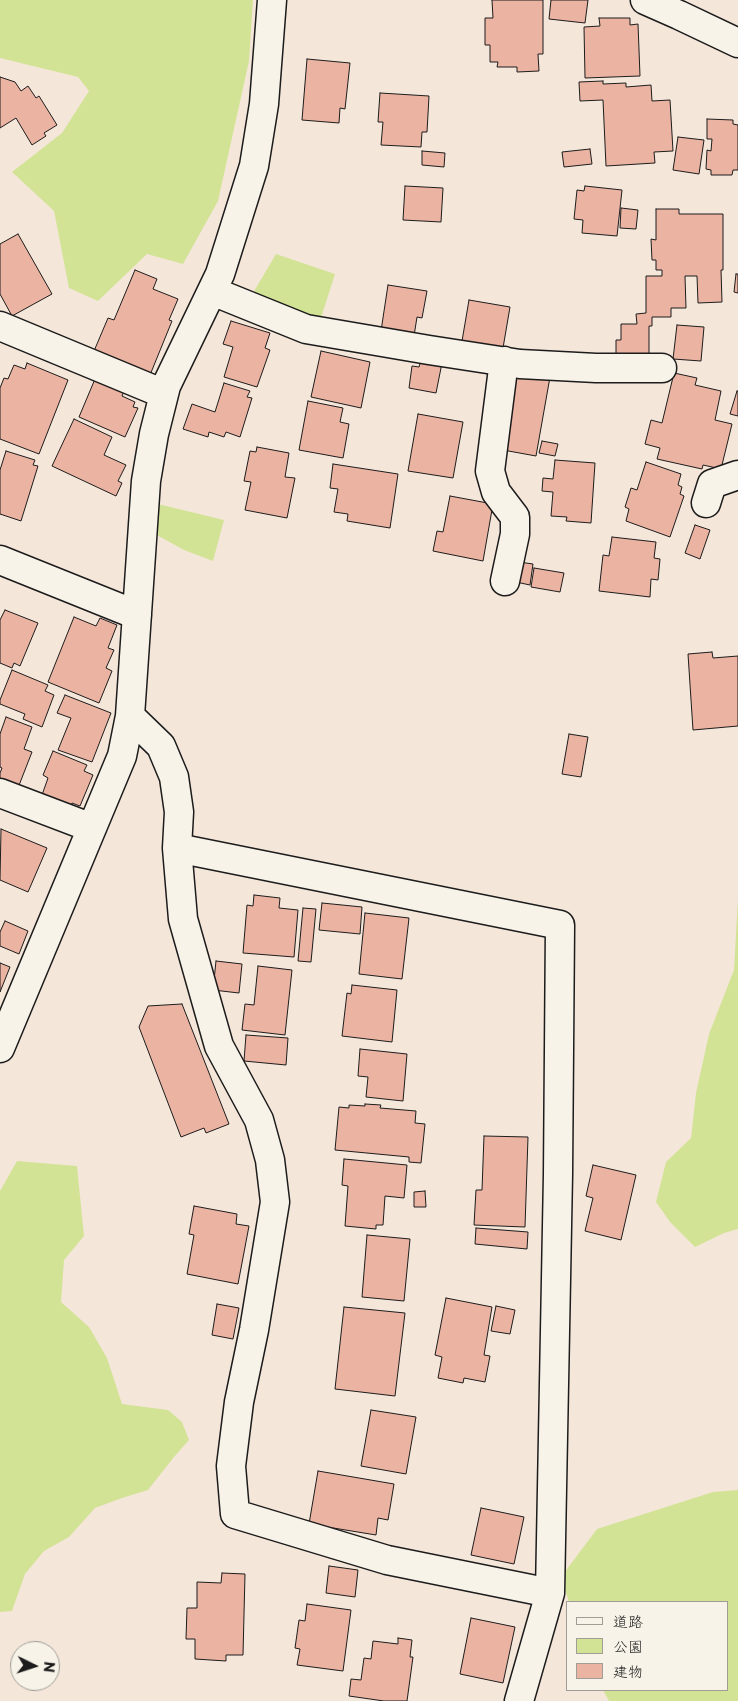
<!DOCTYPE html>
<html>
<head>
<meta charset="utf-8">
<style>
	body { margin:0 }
	#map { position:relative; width:738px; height:1701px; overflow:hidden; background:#f5e6da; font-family:"Playpen Sans","Klee One",sans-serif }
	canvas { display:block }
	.legend { position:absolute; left:566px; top:1601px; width:162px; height:90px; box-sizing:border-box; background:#f7f3e8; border:1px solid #9f9d96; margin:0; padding:6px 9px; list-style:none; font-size:15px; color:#1c1c1c }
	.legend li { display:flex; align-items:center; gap:10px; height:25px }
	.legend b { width:25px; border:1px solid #9f9d96 }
	.north { position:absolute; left:10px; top:1641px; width:50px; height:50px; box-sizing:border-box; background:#f7f3e8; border:1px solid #9f9d96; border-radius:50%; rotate:94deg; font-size:14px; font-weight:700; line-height:20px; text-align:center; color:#1c1c1c }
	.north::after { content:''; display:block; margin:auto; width:18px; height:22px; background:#1c1c1c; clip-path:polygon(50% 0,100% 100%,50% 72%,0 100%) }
</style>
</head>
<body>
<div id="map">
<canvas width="738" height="1701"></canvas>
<ul class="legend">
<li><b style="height:6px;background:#f7f3e8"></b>道路</li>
<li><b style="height:14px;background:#d3e396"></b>公園</li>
<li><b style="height:14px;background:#ebb3a1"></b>建物</li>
</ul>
<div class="north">N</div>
</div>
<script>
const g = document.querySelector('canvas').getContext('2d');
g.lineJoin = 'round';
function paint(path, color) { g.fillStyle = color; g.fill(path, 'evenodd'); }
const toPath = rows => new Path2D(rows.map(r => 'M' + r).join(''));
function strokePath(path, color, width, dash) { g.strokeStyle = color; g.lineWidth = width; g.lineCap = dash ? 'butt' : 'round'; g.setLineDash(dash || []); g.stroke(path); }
const green = toPath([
	[0,0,253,0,249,61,218,201,183,264,147,254,98,301,69,288,54,211,12,172,62,133,89,91,78,77,0,58],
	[276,254,335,274,320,321,250,298],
	[158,504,224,520,213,561,184,550,155,534],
	[738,899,738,1229,724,1233,695,1247,670,1222,656,1202,666,1162,691,1138,696,1093,709,1034,734,970],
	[17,1161,77,1166,84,1236,64,1260,61,1302,89,1327,107,1358,122,1404,168,1410,182,1422,189,1440,174,1457,148,1490,122,1498,95,1508,69,1537,44,1551,25,1574,12,1611,0,1612,0,1191],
	[738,1490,738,1701,609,1701,603,1690,727,1690,727,1602,569,1602,561,1577,597,1529,713,1492]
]);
const building = toPath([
	[492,0,543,0,543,54,538,54,539,71,517,72,517,67,497,67,498,62,490,62,490,45,485,45,485,18,493,18,492,0],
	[551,0,588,0,585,23,549,19,551,0],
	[599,18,630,18,630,25,638,24,640,76,585,78,584,27,600,26,599,18],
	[307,59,350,63,345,109,340,108,339,123,302,120,307,59],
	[0,77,15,82,21,91,28,86,36,98,39,96,57,125,44,133,46,136,32,145,16,118,0,128,0,77],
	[603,81,603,84,626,83,626,87,651,85,652,101,670,100,673,151,654,152,655,163,606,166,603,100,580,101,579,82,603,81],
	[380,93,429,96,427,132,422,132,421,147,381,145,383,122,378,122,380,93],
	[707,119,733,120,733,124,738,125,738,170,733,170,732,175,711,175,711,170,706,169,707,150,711,151,712,139,707,139,707,119],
	[678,137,704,140,699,174,673,170,678,137],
	[590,149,592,164,564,167,562,152,590,149],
	[422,151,445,153,444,167,422,165,422,151],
	[405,186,443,188,441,222,403,220,405,186],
	[585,186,622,190,617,236,582,233,583,220,574,219,577,190,584,191,585,186],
	[621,208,638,210,636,229,620,228,621,208],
	[656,209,679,209,679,214,723,214,723,270,721,270,722,302,698,303,697,276,685,276,686,308,671,308,671,317,652,317,652,326,649,326,649,354,616,355,616,340,621,340,621,324,637,324,636,314,646,313,646,276,662,276,662,270,656,270,656,260,652,260,651,239,656,240,656,209],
	[18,234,52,294,12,316,0,294,0,244,18,234],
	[135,270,157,279,153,289,178,299,169,320,172,321,150,375,94,351,108,318,114,320,135,270],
	[736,274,738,274,738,293,734,292,736,274],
	[388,285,427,291,422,318,417,317,414,336,381,331,388,285],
	[469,300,510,307,503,348,462,341,469,300],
	[231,321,270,333,265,348,270,350,257,387,224,377,233,347,223,344,231,321],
	[677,325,704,327,701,361,673,359,677,325],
	[321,351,370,362,361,408,311,397,321,351],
	[421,360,442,363,436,393,409,388,412,366,419,367,421,360],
	[27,363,68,380,39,454,0,439,0,388,4,378,8,379,14,365,25,369,27,363],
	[517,371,550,377,536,456,503,450,517,371],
	[674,373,697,378,695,385,721,391,715,420,732,424,721,469,703,465,702,469,657,459,660,448,645,444,651,420,662,423,674,373],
	[95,379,124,391,122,396,135,402,133,407,138,408,125,437,79,417,95,379],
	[224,383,250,391,247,397,252,398,240,437,226,432,224,437,209,432,208,437,183,429,192,404,215,412,224,383],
	[737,391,738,391,738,416,730,414,737,391],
	[308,401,343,408,340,422,349,424,343,458,299,450,308,401],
	[418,414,463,422,453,478,408,471,418,414],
	[74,419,112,437,104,455,126,465,118,481,122,483,116,496,52,466,74,419],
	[542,441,558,444,555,456,539,453,542,441],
	[257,447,289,453,285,477,295,478,287,518,245,510,251,482,244,481,250,451,256,452,257,447],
	[6,451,35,460,33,465,38,466,21,521,0,514,0,470,6,451],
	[555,460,595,463,591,523,566,521,567,517,551,516,553,492,542,491,543,478,553,479,555,460],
	[646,462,681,474,678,485,682,487,680,494,684,496,670,537,626,521,629,509,625,507,631,488,637,490,646,462],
	[333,464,398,474,390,528,347,521,348,514,334,512,338,489,330,488,333,464],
	[450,496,493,504,483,561,433,551,437,531,443,532,450,496],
	[695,525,710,530,700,559,685,553,695,525],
	[612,537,656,542,654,558,660,559,658,580,651,579,650,597,599,591,603,555,609,556,612,537],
	[519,562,533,564,530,585,516,582,519,562],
	[534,568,564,573,560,592,531,587,534,568],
	[5,610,38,623,20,666,14,663,12,668,0,663,0,620,5,610],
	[74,617,96,626,100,618,117,625,108,648,114,650,106,668,112,671,99,703,48,682,74,617],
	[712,652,713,658,738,656,738,726,693,730,688,654,712,652],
	[12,670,48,685,45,691,54,695,42,727,23,719,25,714,0,704,0,700,12,670],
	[65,695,111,713,92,762,58,750,71,718,57,713,65,695],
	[6,717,32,727,24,749,32,752,16,793,0,787,0,773,2,768,0,767,0,734,6,717],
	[569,734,588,737,581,777,562,774,569,734],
	[53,751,87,765,84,771,93,775,80,806,72,803,67,814,42,795,48,778,43,775,53,751],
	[1,829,47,848,28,892,0,880,1,829],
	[254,895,280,898,279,908,298,910,294,957,243,953,247,905,253,906,254,895],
	[322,903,362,907,360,934,319,930,322,903],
	[303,908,316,909,311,962,298,961,303,908],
	[365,913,409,918,402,979,359,974,365,913],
	[5,921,28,931,19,954,0,946,0,932,5,921],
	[216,961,242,964,239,993,213,990,216,961],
	[0,963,10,967,0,992,0,963],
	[258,966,292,970,285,1035,242,1030,245,1004,254,1005,258,966],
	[352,985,397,990,392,1042,342,1036,347,993,351,994,352,985],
	[182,1004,229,1124,206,1133,204,1128,181,1137,139,1027,148,1006,182,1004],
	[246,1035,288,1038,286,1065,244,1061,246,1035],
	[360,1049,407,1054,403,1101,366,1097,368,1077,358,1076,360,1049],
	[365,1104,381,1105,380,1108,416,1111,415,1123,425,1124,421,1163,409,1162,409,1157,335,1150,339,1107,349,1108,349,1105,365,1106,365,1104],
	[484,1136,528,1137,525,1227,474,1225,476,1190,482,1190,484,1136],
	[344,1159,407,1165,404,1198,385,1196,383,1225,376,1225,376,1229,345,1226,348,1186,342,1185,344,1159],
	[593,1165,636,1175,621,1240,585,1231,593,1198,586,1196,593,1165],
	[425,1191,426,1207,414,1207,414,1192,425,1191],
	[194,1206,237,1214,236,1224,249,1226,238,1284,187,1274,194,1235,189,1234,194,1206],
	[476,1228,528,1232,527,1249,475,1244,476,1228],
	[367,1235,410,1239,404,1301,362,1297,367,1235],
	[446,1298,492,1307,484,1355,490,1356,485,1382,464,1378,463,1383,438,1378,442,1357,435,1355,446,1298],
	[217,1304,239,1308,233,1339,212,1335,217,1304],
	[496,1306,515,1310,510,1334,491,1331,496,1306],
	[344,1307,405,1313,395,1396,335,1389,344,1307],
	[371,1410,416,1417,406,1474,361,1466,371,1410],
	[318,1471,394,1484,388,1520,378,1518,376,1535,309,1524,318,1471],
	[481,1508,524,1517,514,1564,471,1555,481,1508],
	[329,1566,358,1570,355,1597,326,1593,329,1566],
	[222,1573,245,1574,243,1655,226,1655,226,1661,195,1659,195,1639,186,1639,187,1608,197,1608,197,1582,221,1583,222,1573],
	[307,1604,351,1610,343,1671,297,1665,300,1649,295,1648,299,1620,305,1621,307,1604],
	[471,1618,515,1627,503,1683,460,1674,471,1618],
	[398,1638,412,1640,410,1657,413,1657,407,1701,384,1701,349,1696,351,1679,361,1680,364,1658,371,1659,373,1641,398,1644,398,1638]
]);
const minor = toPath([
	[645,0,679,15,738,43],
	[212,291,306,329,429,350,520,364,596,368,662,368],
	[0,326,164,394],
	[504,361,490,471,496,492,515,517,515,534,505,581],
	[706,503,712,484,738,475],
	[0,560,137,615],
	[130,716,161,746,174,777,179,812,177,848,183,919,219,1046,259,1120,270,1160,275,1202,254,1330,239,1402,231,1466,235,1514,387,1560,550,1593],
	[0,793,92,828],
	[177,848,560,925,558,1174,550,1593,519,1701],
	[0,1048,122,756,130,716,146,481,154,434,166,386,220,274,254,166,264,104,272,0]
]);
paint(green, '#d3e396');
paint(building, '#ebb3a1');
strokePath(building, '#1c1c1c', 1);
strokePath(minor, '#1c1c1c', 31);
strokePath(minor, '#f7f3e8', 28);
</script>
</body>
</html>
